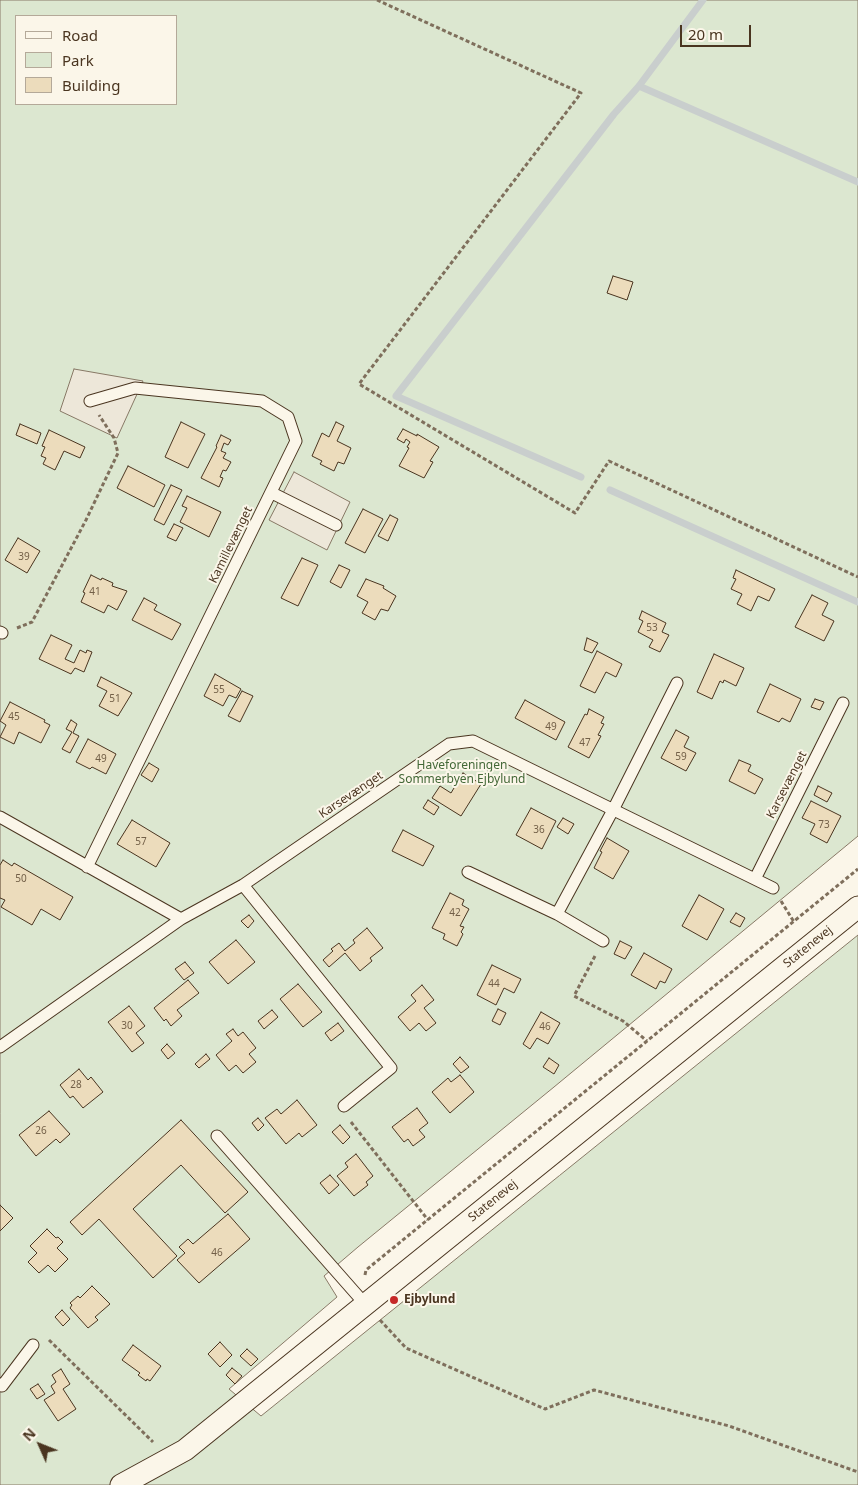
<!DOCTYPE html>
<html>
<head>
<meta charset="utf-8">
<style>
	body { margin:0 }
	#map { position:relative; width:858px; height:1485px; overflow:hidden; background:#fbf6e9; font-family:"Noto Sans",sans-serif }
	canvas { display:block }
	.legend { position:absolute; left:15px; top:15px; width:162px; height:90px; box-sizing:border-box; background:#fbf6e9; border:1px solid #b4a999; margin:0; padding:6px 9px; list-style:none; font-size:15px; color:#4a3520 }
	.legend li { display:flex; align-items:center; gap:10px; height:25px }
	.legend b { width:25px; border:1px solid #b4a999 }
	.north { position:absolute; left:15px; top:1420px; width:50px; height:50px; -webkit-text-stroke:4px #fbf6e9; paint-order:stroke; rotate:314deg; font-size:14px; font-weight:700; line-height:20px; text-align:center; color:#4a3520 }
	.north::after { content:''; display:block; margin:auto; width:18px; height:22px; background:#4a3520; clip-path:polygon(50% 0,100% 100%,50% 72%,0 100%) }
	.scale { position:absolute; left:680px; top:25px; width:71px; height:22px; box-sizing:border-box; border:2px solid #4a3520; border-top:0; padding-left:6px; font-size:15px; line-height:18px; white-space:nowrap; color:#4a3520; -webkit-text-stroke:4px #fbf6e9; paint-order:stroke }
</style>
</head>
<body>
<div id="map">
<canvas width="858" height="1485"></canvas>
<ul class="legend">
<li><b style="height:6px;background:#fbf6e9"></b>Road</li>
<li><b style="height:14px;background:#dce7d0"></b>Park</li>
<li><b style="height:14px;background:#ecdcbc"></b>Building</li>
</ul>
<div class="north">N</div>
<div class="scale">20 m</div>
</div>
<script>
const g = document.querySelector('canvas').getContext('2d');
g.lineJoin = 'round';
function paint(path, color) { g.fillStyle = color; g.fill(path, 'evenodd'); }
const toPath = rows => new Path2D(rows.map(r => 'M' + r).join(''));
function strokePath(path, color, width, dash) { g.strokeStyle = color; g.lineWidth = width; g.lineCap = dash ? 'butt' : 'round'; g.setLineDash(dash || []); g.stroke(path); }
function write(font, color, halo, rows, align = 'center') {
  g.font = font + ' "Noto Sans",sans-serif'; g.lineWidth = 4; g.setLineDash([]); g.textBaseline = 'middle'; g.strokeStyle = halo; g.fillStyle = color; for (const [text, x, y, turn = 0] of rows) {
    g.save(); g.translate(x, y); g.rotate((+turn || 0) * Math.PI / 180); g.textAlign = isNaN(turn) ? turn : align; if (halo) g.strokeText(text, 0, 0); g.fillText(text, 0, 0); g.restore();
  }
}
const green = toPath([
	[0,0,858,0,858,836,554,1087,358,1247,324,1276,337,1297,229,1389,261,1416,858,935,858,1485,0,1485,0,0],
	[16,16,176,16,176,104,16,104,16,16]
]);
const parking = toPath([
	[74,369,143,381,117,438,60,411,74,369],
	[294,472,350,502,327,550,269,520,294,472]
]);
const stream = toPath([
	[639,86,858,182],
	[581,477,396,396,614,114,639,86,703,0],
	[610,490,858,602]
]);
const building = toPath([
	[613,276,633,282,627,300,607,293,613,276],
	[181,422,205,434,188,468,165,457,181,422],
	[336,422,344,426,337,441,351,448,344,464,338,462,334,471,320,464,322,461,312,456,322,433,329,437,336,422],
	[20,424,41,433,37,444,16,435,20,424],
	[403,429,417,436,417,434,439,447,430,461,433,462,424,478,399,466,409,448,407,447,410,442,406,439,404,443,397,439,403,429],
	[49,430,85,447,80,458,64,451,55,470,43,464,46,458,41,456,45,447,42,446,49,430],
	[221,435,231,440,228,445,224,443,221,451,226,453,223,458,231,462,226,471,223,470,220,477,223,478,219,487,201,478,217,447,216,446,221,435],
	[128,466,165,485,154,507,117,488,128,466],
	[171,485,182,490,164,525,154,520,171,485],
	[187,496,221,512,209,537,180,522,187,508,182,506,187,496],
	[363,509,383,519,365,553,345,543,363,509],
	[390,515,398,519,388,541,378,536,390,515],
	[174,524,183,528,176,541,167,537,174,524],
	[18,538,40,551,27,573,5,560,18,538],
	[302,558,318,565,298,606,281,598,302,558],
	[339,565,350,570,341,588,330,582,339,565],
	[736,570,775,589,769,601,758,596,751,611,737,604,742,594,731,589,736,579,733,578,736,570],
	[91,575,101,580,102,578,113,583,112,586,127,591,117,610,108,605,104,613,81,602,85,593,83,592,91,575],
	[366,579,384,586,383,588,396,596,388,611,381,609,375,620,362,613,368,602,357,596,366,579],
	[812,595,828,603,822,615,834,621,824,641,795,627,812,595],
	[144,598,157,605,154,610,181,624,172,640,132,620,144,598],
	[642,611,666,623,662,632,669,635,660,652,649,647,653,640,638,632,643,621,639,619,642,611],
	[51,635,72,645,65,659,74,663,80,650,86,653,87,650,92,652,84,672,75,668,71,674,39,659,51,635],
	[587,638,598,643,592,653,584,650,587,638],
	[597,651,622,664,616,677,606,672,595,693,580,686,597,651],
	[714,654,744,668,736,686,724,680,723,683,720,681,712,699,697,692,714,654],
	[215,674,241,689,236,698,229,695,223,706,204,696,215,674],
	[101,677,132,693,118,716,99,706,107,691,97,686,101,677],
	[770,684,801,699,790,722,782,718,779,722,757,712,770,684],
	[242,691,253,696,240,722,228,716,242,691],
	[815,699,824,702,820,710,811,707,815,699],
	[525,700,565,722,556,740,515,718,525,700],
	[10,702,45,720,44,722,50,725,41,743,19,732,14,744,0,737,6,725,0,721,10,702],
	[589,709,604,717,601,723,604,724,598,735,601,736,589,758,568,747,585,714,587,715,589,709],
	[71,720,77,724,73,733,79,736,70,753,62,749,72,732,66,729,71,720],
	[676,730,689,737,684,747,696,753,686,771,661,758,676,730],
	[88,739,116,754,106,774,92,767,90,769,76,762,88,739],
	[739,760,751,765,748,771,763,779,755,794,729,781,739,760],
	[149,763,159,769,152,782,141,775,149,763],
	[463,773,481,784,461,816,432,798,440,786,451,793,463,773],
	[818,786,832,793,827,802,814,795,818,786],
	[428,800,439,807,434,815,423,808,428,800],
	[811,801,841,816,827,843,810,834,815,824,802,818,811,801],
	[531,808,556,821,542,849,516,835,531,808],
	[563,818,574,824,568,834,557,827,563,818],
	[132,820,170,843,156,867,117,844,132,820],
	[403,830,434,846,423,866,392,851,403,830],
	[607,838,629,851,613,879,594,868,602,852,600,851,607,838],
	[3,860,12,866,14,863,73,897,60,920,41,909,32,925,1,907,5,900,0,898,0,865,3,860],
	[450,893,464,900,462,905,469,909,460,926,464,927,461,932,463,934,457,946,443,939,445,934,432,928,450,893],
	[699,895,724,909,707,940,682,926,699,895],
	[736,913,745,918,740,927,730,922,736,913],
	[249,915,254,921,248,928,241,921,249,915],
	[367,928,383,948,370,958,372,961,360,971,345,953,329,967,323,960,333,951,331,949,339,943,345,951,355,943,353,940,367,928],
	[236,940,255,962,228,984,209,962,236,940],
	[620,941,632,947,625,959,614,954,620,941],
	[644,953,672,969,665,983,660,981,656,989,631,975,644,953],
	[185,962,194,973,184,980,175,969,185,962],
	[492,965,521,979,514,993,504,988,496,1005,477,995,492,965],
	[188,980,199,993,177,1010,182,1016,171,1026,166,1019,164,1021,154,1008,188,980],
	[298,984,322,1012,303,1027,280,999,298,984],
	[422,985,434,1000,424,1008,436,1023,426,1031,419,1023,410,1031,398,1017,416,1001,411,995,422,985],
	[129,1006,145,1026,136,1033,144,1043,132,1052,108,1022,129,1006],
	[498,1009,506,1013,500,1025,492,1021,498,1009],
	[272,1010,278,1017,264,1029,258,1021,272,1010],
	[541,1012,560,1023,548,1044,537,1038,530,1049,523,1044,541,1012],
	[338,1023,344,1031,331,1041,325,1033,338,1023],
	[233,1029,238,1036,243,1032,256,1048,249,1054,256,1062,243,1073,236,1065,229,1071,216,1055,232,1041,226,1034,233,1029],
	[167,1044,175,1053,168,1059,161,1050,167,1044],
	[206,1054,210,1059,199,1068,195,1064,206,1054],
	[460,1057,469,1067,461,1073,453,1064,460,1057],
	[549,1058,559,1065,554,1074,543,1067,549,1058],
	[79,1069,88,1080,91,1077,103,1092,83,1108,73,1096,70,1098,60,1085,79,1069],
	[460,1075,474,1092,450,1113,432,1092,448,1078,451,1082,460,1075],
	[297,1100,317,1125,302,1137,299,1133,286,1144,265,1118,277,1109,281,1114,297,1100],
	[417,1108,428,1123,419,1130,425,1137,413,1146,408,1139,404,1142,392,1127,417,1108],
	[49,1111,70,1134,60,1143,56,1139,36,1156,19,1135,49,1111],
	[258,1118,264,1125,258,1131,252,1123,258,1118],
	[181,1120,248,1192,225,1213,181,1165,133,1209,177,1256,153,1278,99,1219,82,1235,70,1222,181,1120],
	[340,1125,350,1137,343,1144,332,1132,340,1125],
	[356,1154,373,1176,366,1182,368,1185,354,1196,337,1176,348,1167,345,1163,356,1154],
	[330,1175,339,1185,329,1194,320,1183,330,1175],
	[0,1205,13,1218,0,1231,0,1205],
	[228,1214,250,1239,199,1283,177,1260,185,1253,179,1247,188,1239,193,1244,228,1214],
	[47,1229,56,1238,58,1237,63,1242,57,1248,68,1259,55,1272,48,1265,39,1273,28,1262,37,1253,30,1246,47,1229],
	[92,1286,110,1304,95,1317,98,1320,88,1328,70,1308,72,1305,70,1303,78,1296,80,1298,92,1286],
	[62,1310,70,1319,63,1326,55,1317,62,1310],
	[220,1342,232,1355,220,1367,208,1354,220,1342],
	[133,1345,161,1366,150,1381,147,1379,146,1381,138,1375,140,1373,122,1360,133,1345],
	[247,1349,258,1359,251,1366,240,1356,247,1349],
	[232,1368,242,1376,235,1384,226,1375,232,1368],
	[61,1369,70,1384,63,1389,76,1409,58,1421,44,1400,55,1393,51,1386,56,1382,52,1375,61,1369],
	[38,1384,45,1394,37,1399,30,1389,38,1384]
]);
const path = toPath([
	[377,0,581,93,359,384,575,513,609,461,858,577],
	[17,628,32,622,86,520,118,453,114,438,99,415],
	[781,901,794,922],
	[595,956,574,996,623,1021,647,1041],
	[351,1122,428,1220],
	[365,1275,366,1270,858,869],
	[380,1320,406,1348,545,1409,594,1390,729,1426,858,1472],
	[49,1340,153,1442]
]);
const lane = toPath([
	[272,493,336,525],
	[0,632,2,633],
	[0,817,181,919],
	[87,867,296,441,288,417,262,401,135,388,90,401],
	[468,872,557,914,613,810,677,683],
	[755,879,843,703],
	[243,885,391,1068,344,1106],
	[557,914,603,941],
	[0,1047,181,919,243,885,449,744,473,741,773,888],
	[217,1136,365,1304],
	[0,1384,2,1386,33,1345]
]);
const street = toPath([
	[121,1485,185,1450,858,907]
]);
const markers = [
	[394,1300,5,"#c62828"]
];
const numberNames = [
	["39",24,557],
	["41",95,592],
	["53",652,628],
	["55",219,690],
	["51",115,699],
	["45",14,717],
	["49",551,727],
	["47",585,743],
	["59",681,757],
	["49",101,759],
	["73",824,825],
	["36",539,830],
	["57",141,842],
	["50",21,879],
	["42",455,913],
	["44",494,984],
	["30",127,1026],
	["46",545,1027],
	["28",76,1085],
	["26",41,1131],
	["46",217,1253]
];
const streetNames = [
	["Kamillevænget",231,545,-64],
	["Karsevænget",787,785,-63],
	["Karsevænget",351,795,-34],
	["Statenevej",808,947,-39],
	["Statenevej",493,1201,-39]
];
const parkNames = [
	["Haveforeningen",462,766],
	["Sommerbyen Ejbylund",462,780]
];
const poiNames = [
	["Ejbylund",404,1300]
];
paint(green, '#dce7d0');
strokePath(green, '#887966', 1);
paint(parking, '#ede7d9');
strokePath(parking, '#887966', 1);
strokePath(stream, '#c9cecd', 7);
paint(building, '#ecdcbc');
strokePath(building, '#4a3520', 1);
strokePath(lane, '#4a3520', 13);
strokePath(street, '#4a3520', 23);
strokePath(path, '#7f6f5c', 3, [4, 2.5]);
strokePath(lane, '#fbf6e9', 11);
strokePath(street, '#fbf6e9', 21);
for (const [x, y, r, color] of markers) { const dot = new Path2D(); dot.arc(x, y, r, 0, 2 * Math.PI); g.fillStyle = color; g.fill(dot); strokePath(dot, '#fbf6e9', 2); }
write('10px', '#725f47', null, numberNames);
write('12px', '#4a3520', '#fbf6e9', streetNames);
write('12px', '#436837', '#fbf6e9', parkNames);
write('bold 12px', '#4a3520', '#fbf6e9', poiNames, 'left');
</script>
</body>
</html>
